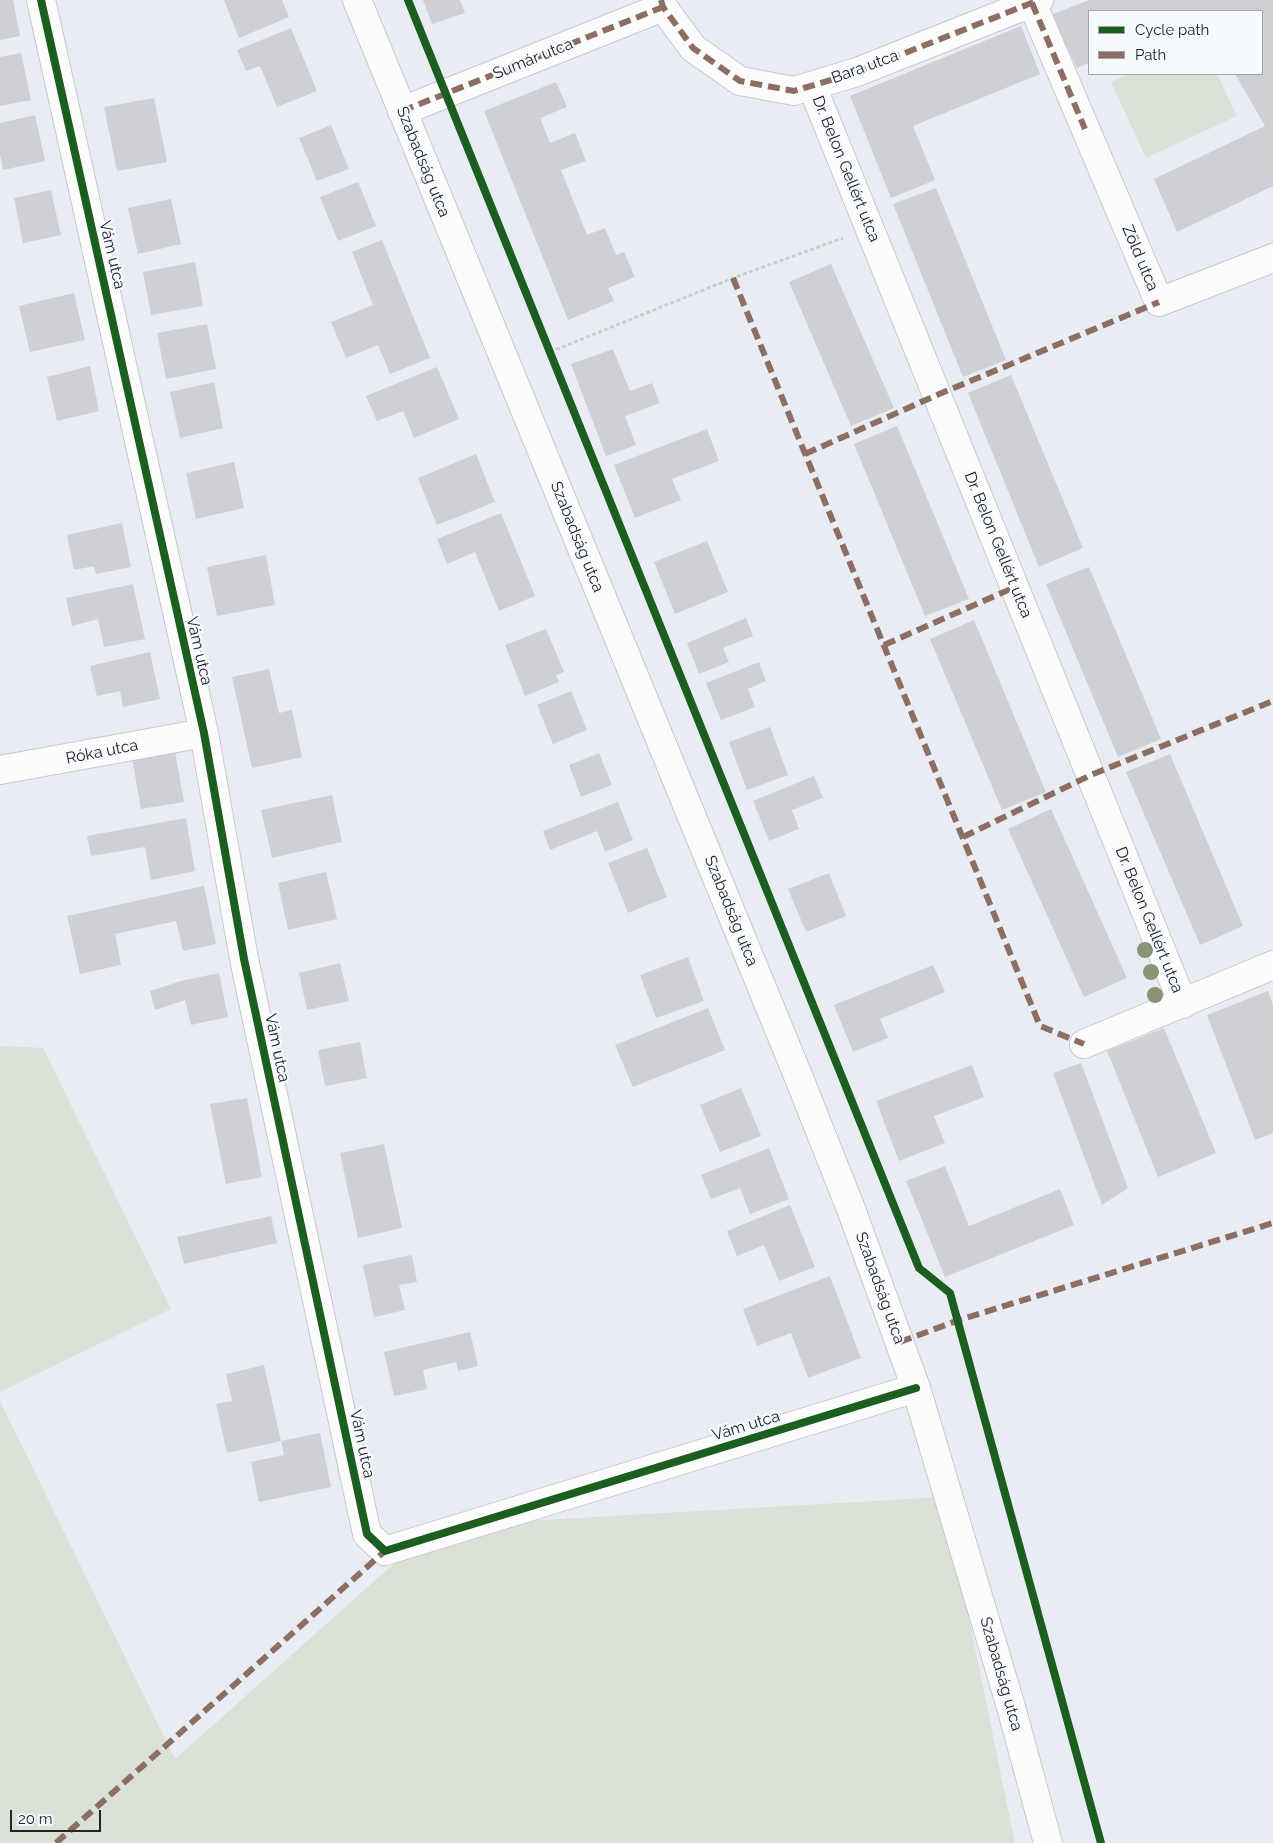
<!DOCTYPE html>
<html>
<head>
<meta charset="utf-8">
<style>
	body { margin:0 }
	#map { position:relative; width:1273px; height:1843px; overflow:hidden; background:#e9edf3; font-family:Raleway,sans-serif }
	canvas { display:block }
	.legend { position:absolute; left:1088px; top:10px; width:175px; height:65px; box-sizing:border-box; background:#f6f9fd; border:1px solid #a1a4a8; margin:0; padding:6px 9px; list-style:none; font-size:15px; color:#222428 }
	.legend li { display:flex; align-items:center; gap:10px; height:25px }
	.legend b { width:25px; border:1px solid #a1a4a8 }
	.scale { position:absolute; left:10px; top:1810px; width:91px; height:22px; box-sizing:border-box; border:2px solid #222428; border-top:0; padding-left:6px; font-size:15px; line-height:18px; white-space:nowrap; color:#222428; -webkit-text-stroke:4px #f6f9fd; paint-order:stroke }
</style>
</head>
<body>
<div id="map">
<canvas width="1273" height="1843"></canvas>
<ul class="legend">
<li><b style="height:6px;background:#1b5e20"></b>Cycle path</li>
<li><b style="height:6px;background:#8d6e63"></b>Path</li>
</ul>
<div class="scale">20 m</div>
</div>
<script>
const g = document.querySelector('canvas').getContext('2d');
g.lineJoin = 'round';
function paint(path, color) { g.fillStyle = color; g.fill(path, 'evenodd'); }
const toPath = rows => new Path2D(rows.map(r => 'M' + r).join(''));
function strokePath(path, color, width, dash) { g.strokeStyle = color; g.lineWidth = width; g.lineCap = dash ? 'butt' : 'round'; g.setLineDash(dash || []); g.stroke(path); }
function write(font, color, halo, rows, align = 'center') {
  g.font = font + ' Raleway,sans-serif'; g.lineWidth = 4.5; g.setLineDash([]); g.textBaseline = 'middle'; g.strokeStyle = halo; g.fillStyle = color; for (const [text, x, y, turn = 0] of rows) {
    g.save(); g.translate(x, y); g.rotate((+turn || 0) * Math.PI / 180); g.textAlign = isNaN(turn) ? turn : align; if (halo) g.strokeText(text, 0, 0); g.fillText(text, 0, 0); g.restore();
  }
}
const green = toPath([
	[1129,74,1217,74,1237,116,1146,158,1111,82],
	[0,1046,43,1048,171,1309,0,1392],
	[0,1401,175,1759,436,1526,944,1497,1015,1843,0,1843]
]);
const building = toPath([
	[0,0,13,0,20,36,0,40],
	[224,0,282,0,289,17,239,38],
	[423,0,460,0,465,13,432,24],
	[1089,0,1273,0,1273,186,1177,232,1154,179,1265,126,1235,74,1262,74,1262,11,1089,11,1089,63,1077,68,1051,15],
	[1021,26,1040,74,913,126,935,180,891,198,850,96],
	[291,28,317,91,277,107,260,66,246,71,237,50],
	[21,53,31,100,0,106,0,57],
	[556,82,567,107,540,118,550,143,575,133,586,161,561,170,587,235,605,228,616,255,624,252,635,277,608,288,614,301,568,320,484,111],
	[154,98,167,162,117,171,104,107],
	[35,115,45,161,3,170,0,155,0,123],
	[331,125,349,169,317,181,299,138],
	[358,182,376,226,338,241,320,197],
	[936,188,1006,360,963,377,893,204],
	[51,190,61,235,23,243,14,198],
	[171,199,181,244,138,254,128,208],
	[382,240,430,358,390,374,378,345,346,358,331,322,373,305,352,252],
	[195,262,203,306,151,315,143,272],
	[831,264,894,408,851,426,789,282],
	[74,293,85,340,30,352,19,306],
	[207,324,216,369,166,379,157,333],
	[613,349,630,391,652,383,660,403,625,416,636,445,606,456,571,364],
	[90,366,99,411,57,421,47,377],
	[437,367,459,419,414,438,403,411,377,421,366,396],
	[1011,375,1083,548,1039,567,968,393],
	[214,382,223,428,180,438,170,392],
	[897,426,969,599,925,616,854,444],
	[707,429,719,461,672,479,681,500,635,518,614,465],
	[476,454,495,502,437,525,418,478],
	[234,462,244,508,196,519,186,473],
	[501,513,535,596,499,611,475,552,447,564,437,539],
	[122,523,131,567,96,574,94,566,74,570,67,535],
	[707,541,728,592,675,614,654,562],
	[266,555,275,605,217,616,207,567],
	[1089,567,1161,739,1118,757,1046,584],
	[133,584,145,639,104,647,98,619,72,626,66,598],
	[746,618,753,636,723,648,729,662,699,674,687,643],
	[974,620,1046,792,1002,810,930,639],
	[546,629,564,672,556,675,559,682,525,696,505,645],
	[150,652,160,699,123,707,120,691,97,696,90,666],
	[759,662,766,681,748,689,755,707,721,720,706,683],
	[269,669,279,713,292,710,302,757,252,768,232,677],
	[571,691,587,730,553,744,537,705],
	[770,727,788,775,747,790,729,742],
	[175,751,184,802,141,809,132,758],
	[599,753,612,785,581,797,569,765],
	[1170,754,1243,926,1200,945,1126,772],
	[814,776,823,798,792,810,799,829,769,841,753,801],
	[332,795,342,842,272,858,261,810],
	[618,802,633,840,605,852,597,831,550,850,543,831],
	[1051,809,1127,978,1084,997,1008,829],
	[186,818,195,871,151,880,145,847,91,856,87,836],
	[647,848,667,897,628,913,608,863],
	[326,872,337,919,288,930,278,883],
	[829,873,846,916,806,932,788,889],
	[204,886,216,944,183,951,176,921,115,934,121,965,80,974,67,916],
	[688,957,704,1001,656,1018,640,975],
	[340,963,349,1001,307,1010,299,973],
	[933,965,945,992,880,1019,888,1038,853,1052,834,1005],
	[219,973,228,1017,191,1025,185,1000,155,1010,150,991,181,981],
	[1268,991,1273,1005,1273,1133,1255,1140,1207,1015],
	[708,1008,725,1050,633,1087,615,1045],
	[1164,1028,1216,1153,1158,1177,1107,1051],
	[360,1042,367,1078,325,1086,318,1050],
	[1081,1063,1128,1188,1102,1205,1053,1073],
	[972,1065,984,1097,934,1116,945,1143,899,1161,876,1101],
	[741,1088,761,1136,720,1152,700,1105],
	[247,1098,262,1177,226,1184,210,1104],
	[384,1144,402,1228,358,1238,340,1153],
	[769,1148,789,1199,750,1214,740,1188,711,1199,701,1175],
	[945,1166,969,1226,1060,1189,1074,1225,945,1277,906,1181],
	[790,1205,815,1267,779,1281,764,1245,737,1256,727,1231],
	[271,1216,277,1243,184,1264,177,1237],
	[412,1255,417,1282,399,1285,405,1310,374,1317,363,1265],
	[830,1276,861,1358,808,1378,791,1333,757,1346,743,1309],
	[470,1332,478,1366,458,1371,456,1362,423,1370,427,1389,394,1396,384,1352],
	[264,1365,281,1441,320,1433,331,1487,259,1502,251,1462,284,1455,281,1441,227,1453,216,1404,232,1401,226,1374]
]);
const path = toPath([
	[550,352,733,278,843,238]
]);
const street = toPath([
	[41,0,204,733,244,959,367,1534,385,1551,916,1388],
	[661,0,663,7,693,48,740,81,794,91,857,72,1039,0],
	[1032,3,1159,302,1273,258],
	[812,86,1183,1004],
	[402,111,663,7],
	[0,770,204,733],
	[1084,1044,1273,965]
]);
const secondary = toPath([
	[357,0,799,1078,851,1209,916,1388,1011,1707,1048,1843]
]);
const quiet = toPath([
	[661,0,663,7,693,48,740,81,794,91,857,72,1039,0],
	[1032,3,1085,129],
	[402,111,663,7],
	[733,278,1040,1026,1084,1044],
	[805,454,937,395,1159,302],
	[884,645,1015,587],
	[963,837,1091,775,1273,701],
	[900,1342,959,1320,1273,1223],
	[56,1843,385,1551]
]);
const cycleway = toPath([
	[41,0,204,733,244,959,367,1534,385,1551,916,1388],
	[408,0,919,1268,950,1293,1101,1843]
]);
const trees = [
	[1145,950],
	[1151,972],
	[1155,995]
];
const streetNames = [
	["Sumár utca",533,59,-22],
	["Bara utca",865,67,-20],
	["Szabadság utca",423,162,68],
	["Dr. Belon Gellért utca",846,169,68],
	["Vám utca",112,255,77],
	["Zöld utca",1140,258,67],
	["Szabadság utca",577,537,68],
	["Dr. Belon Gellért utca",998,545,68],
	["Vám utca",199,651,77],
	["Róka utca",102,752,-11],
	["Szabadság utca",731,911,68],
	["Dr. Belon Gellért utca",1149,920,68],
	["Vám utca",277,1048,78],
	["Szabadság utca",880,1288,70],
	["Vám utca",746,1426,-17],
	["Vám utca",362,1444,78],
	["Szabadság utca",1001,1674,74]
];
paint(green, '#dbe1d7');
paint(building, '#ced0d5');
strokePath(street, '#c6c8cd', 30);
strokePath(secondary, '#c6c8cd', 30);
strokePath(path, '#cdcdd0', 3, [4, 2.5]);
strokePath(street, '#fcfcfd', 28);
strokePath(secondary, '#fcfcfd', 28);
strokePath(quiet, '#8d6e63', 6, [12, 6]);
strokePath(cycleway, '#1b5e20', 8);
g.fillStyle = '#8b9375';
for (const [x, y] of trees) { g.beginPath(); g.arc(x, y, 8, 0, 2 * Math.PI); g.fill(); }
write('16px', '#222428', '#f6f9fd', streetNames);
</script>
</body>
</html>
